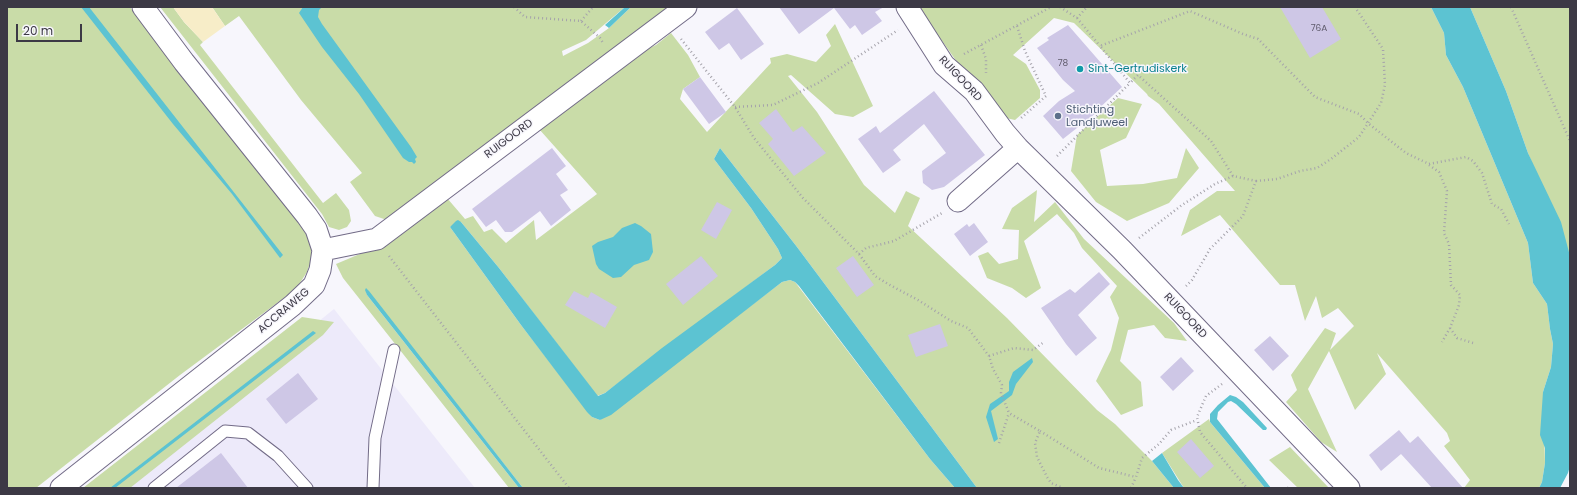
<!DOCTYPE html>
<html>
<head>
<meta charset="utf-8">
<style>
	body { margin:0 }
	#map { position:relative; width:1577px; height:495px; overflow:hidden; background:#f7f6fc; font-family:Poppins,sans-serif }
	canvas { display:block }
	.frame { position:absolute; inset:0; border:8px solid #3c3945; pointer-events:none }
	.scale { position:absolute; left:16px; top:24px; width:66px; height:18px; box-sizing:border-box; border:2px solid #3c3945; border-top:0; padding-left:5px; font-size:12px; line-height:14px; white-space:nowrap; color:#3c3945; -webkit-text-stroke:3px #f7f6fc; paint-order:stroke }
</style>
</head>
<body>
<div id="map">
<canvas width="1577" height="495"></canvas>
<div class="frame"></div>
<div class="scale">20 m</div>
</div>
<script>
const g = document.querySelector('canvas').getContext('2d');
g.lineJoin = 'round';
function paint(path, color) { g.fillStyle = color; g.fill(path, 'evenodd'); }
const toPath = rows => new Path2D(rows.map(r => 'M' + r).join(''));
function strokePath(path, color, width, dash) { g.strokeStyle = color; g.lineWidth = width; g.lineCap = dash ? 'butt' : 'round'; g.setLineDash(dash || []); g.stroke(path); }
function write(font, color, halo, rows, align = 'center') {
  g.font = font + ' Poppins,sans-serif'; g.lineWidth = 3; g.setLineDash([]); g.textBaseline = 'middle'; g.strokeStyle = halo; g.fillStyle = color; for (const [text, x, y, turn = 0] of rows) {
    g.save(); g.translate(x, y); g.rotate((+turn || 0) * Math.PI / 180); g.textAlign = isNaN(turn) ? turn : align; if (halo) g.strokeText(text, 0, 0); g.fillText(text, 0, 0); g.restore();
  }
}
const built = toPath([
	[334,309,475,488,113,488]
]);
const green = toPath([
	[7,7,130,7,300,222,308,235,311,248,311,260,307,272,296,289,180,375,36,488,7,488],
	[160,7,173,7,184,22,203,42,200,45,323,203,336,193,349,210,351,221,347,227,339,230,329,227,322,214],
	[212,7,625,7,586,40,562,51,563,56,588,43,609,28,631,7,670,7,391,218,384,219,375,216,350,182,362,173,301,100,239,16,225,26],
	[918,7,1431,7,1444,33,1446,55,1463,87,1528,243,1533,283,1547,304,1550,329,1553,344,1551,367,1543,392,1545,463,1542,482,1539,488,1464,488,1470,480,1444,446,1450,441,1447,433,1377,353,1386,374,1355,410,1329,351,1308,389,1337,452,1321,442,1286,402,1297,390,1291,375,1325,328,1336,333,1330,350,1354,326,1338,308,1322,318,1316,296,1305,321,1295,285,1280,285,1220,215,1181,236,1190,210,1217,191,1235,191,1159,104,1148,96,1147,94,1074,23,1054,18,1013,55,1026,64,1040,90,1040,98,1015,120,1006,118,962,69],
	[1470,7,1570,7,1570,256,1528,153,1506,91],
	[835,24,873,106,853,117,835,114,791,75,788,76,817,112,864,185,895,213,906,191,920,198,908,226,1007,318,1097,410,1115,424,1152,461,1174,488,977,488,797,247,720,148,714,159,751,208,778,249,782,258,775,265,605,393,597,396,499,268,461,222,450,227,521,325,592,417,600,420,782,282,790,280,795,282,930,459,955,488,523,488,366,289,367,295,519,488,509,488,343,278,336,264,374,248,447,198,465,219,473,216,484,232,492,229,506,243,534,220,536,240,597,194,539,129,639,53,656,45,671,33,688,55,700,77,683,89,680,99,707,132,771,63,770,58,787,54,816,62,831,46,826,35],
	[1118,98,1142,104,1126,138,1100,150,1107,186,1143,184,1177,178,1186,148,1199,168,1169,203,1127,221,1096,202,1071,171,1077,135],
	[1037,190,1034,222,1055,202,1084,239,1174,323,1187,341,1165,338,1154,325,1128,330,1120,361,1141,382,1143,406,1121,415,1096,381,1111,350,1119,318,1110,297,1117,286,1082,248,1074,233,1057,214,1024,241,1041,288,1026,298,1012,288,987,278,978,256,988,252,999,264,1018,259,1019,230,1002,229,1012,208],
	[302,317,334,322,323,335,130,488,83,488],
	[1209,419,1210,422,1265,488,1184,488,1162,453],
	[1290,447,1329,488,1312,488,1311,487,1298,488,1269,460]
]);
const sand = toPath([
	[173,7,212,7,225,26,203,42,184,22]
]);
const water = toPath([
	[81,7,89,7,283,255,280,258,232,194,173,124],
	[303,7,322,7,319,10,318,17,322,24,411,147,417,157,415,159,416,162,414,164,412,162,409,162,403,158,359,94,322,47,299,13],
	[625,7,631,7,609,28,605,25],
	[1431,7,1470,7,1506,91,1528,153,1561,222,1570,256,1570,466,1568,473,1560,488,1539,488,1542,482,1545,463,1545,448,1540,435,1543,392,1551,367,1553,344,1550,329,1547,304,1533,283,1528,243,1463,87,1446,55,1444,33],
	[720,148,797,247,977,488,955,488,930,459,799,286,795,282,790,280,782,282,611,415,600,420,592,417,587,412,521,325,450,227,456,221,458,220,461,222,499,268,598,396,605,393,662,348,775,265,782,258,778,249,751,208,714,159],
	[635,223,641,226,651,234,653,252,649,260,634,265,621,277,613,278,599,269,596,264,592,246,598,242,613,237,622,228],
	[366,288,369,291,523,488,519,488,367,295,365,290],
	[313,331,316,333,115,488,110,488],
	[1032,358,1033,362,1016,384,1012,395,991,411,998,439,994,442,986,417,990,404,1009,391,1009,382,1013,372],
	[1230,395,1236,397,1243,402,1267,428,1266,430,1263,430,1236,404,1231,401,1228,402,1218,412,1217,419,1271,488,1265,488,1210,422,1210,414,1218,405],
	[1162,453,1178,480,1184,488,1174,488,1152,461]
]);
const building = toPath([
	[779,7,884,7,875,12,882,21,862,35,855,25,850,29,834,8,799,34],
	[1280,7,1322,7,1341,39,1310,58],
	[737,8,764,44,741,60,729,43,719,50,705,32],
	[1068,25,1122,87,1095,112,1096,113,1063,139,1043,116,1059,101,1075,91,1063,80,1037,48,1049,40,1047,38],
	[700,77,726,112,709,124,683,89],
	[934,91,985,155,944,187,932,190,923,183,922,171,946,153,924,124,893,150,901,160,883,173,858,139,876,126,880,133],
	[776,109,793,132,802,126,826,153,794,176,768,144,773,139,759,123],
	[552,148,566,166,556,174,568,190,560,195,571,210,551,226,540,211,512,232,505,232,496,220,486,227,472,209],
	[717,202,732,210,716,239,701,230],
	[974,223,988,242,970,256,954,234,967,224,969,227],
	[701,256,718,276,683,305,666,284],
	[853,256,874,285,857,297,836,268],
	[1099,272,1110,284,1078,315,1097,338,1076,356,1066,344,1041,308,1070,289,1075,293],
	[574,291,588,298,591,292,617,307,605,328,565,305],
	[940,324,948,346,916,357,908,335],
	[1270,336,1289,356,1273,371,1254,350],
	[1181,357,1194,371,1173,391,1160,377],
	[298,373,318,399,286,424,266,399],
	[1399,430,1410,443,1418,436,1463,488,1432,488,1401,454,1381,471,1369,455],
	[1191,439,1214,466,1200,478,1177,452],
	[221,453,248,488,176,488]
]);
const path = toPath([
	[514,7,525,17,581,21,600,38,603,43],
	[1060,7,1077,18,1087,7],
	[1511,7,1570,141],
	[1077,18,1100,46],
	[581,21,593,7],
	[1017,26,1025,51,1046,96,1020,119],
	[681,39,735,107,754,138,803,198,859,254,875,276,888,284,918,300,951,321,968,328,989,356,993,369,1002,385,1001,393,1009,413,1040,431,1035,443,1037,457,1047,477,1051,483,1063,488],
	[981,45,986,59,986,73],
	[964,54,1051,7],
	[735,107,773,105,818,83,898,30],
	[1057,156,1130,83],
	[1429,165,1439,172,1447,191,1444,233,1449,244,1451,285,1460,295,1459,305,1450,328,1442,342],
	[1233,176,1211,141,1138,75,1130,83,1100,46,1190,11,1243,34,1258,39,1315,97,1359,114,1369,124,1406,153,1429,164,1466,157,1473,161,1482,173,1492,204,1501,209,1509,224],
	[1256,181,1277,179,1300,171,1317,168,1331,159,1359,137,1381,103,1385,85,1383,49,1355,7],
	[1139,238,1182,205,1215,184,1233,176,1256,181,1243,216,1210,249,1192,280,1186,286],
	[859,254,866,248,894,241,942,213],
	[389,256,569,488],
	[1450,328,1457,338,1473,343],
	[989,356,1014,348,1033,350,1044,342],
	[1222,384,1206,396,1197,417,1200,432,1247,488],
	[1040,431,1099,468,1136,477,1142,458,1159,444,1171,430,1197,420],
	[999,443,1009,413],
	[1131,488,1136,477],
	[1288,488,1289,487]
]);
const lane = toPath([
	[154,488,225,431,248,433,278,456,307,488],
	[373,488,375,438,394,350]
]);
const street = toPath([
	[907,7,944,65,974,91,1005,133,1018,148,1122,250,1349,488],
	[958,201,1018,148],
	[323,250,377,239,686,7],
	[61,488,293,305,314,285,320,270,323,250,316,229,307,216,184,62,143,7]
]);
const markers = [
	[1080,69,4,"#0f9aa8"],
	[1058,116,4,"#5c6f8a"]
];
const numberNames = [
	["76A",1319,29],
	["78",1063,64]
];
const cultureNames = [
	["Sint-Gertrudiskerk",1088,69]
];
const streetNames = [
	["RUIGOORD",960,79,47],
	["RUIGOORD",509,139,-37],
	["ACCRAWEG",284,311,-40],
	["RUIGOORD",1185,316,47]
];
const serviceNames = [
	["Stichting",1066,110],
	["Landjuweel",1066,123]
];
paint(built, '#edeafa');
paint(green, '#c9dca8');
paint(sand, '#f7edc8');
paint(water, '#5cc3d2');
paint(building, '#cec7e6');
strokePath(lane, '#726b87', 13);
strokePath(street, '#726b87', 23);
strokePath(path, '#a5a3ab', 2.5, [1, 3]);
strokePath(lane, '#fff', 11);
strokePath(street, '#fff', 21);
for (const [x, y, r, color] of markers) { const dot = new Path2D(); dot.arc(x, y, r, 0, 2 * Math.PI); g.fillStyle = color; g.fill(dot); strokePath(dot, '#f7f6fc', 1.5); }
write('9px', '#605c6d', null, numberNames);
write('11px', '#0d838f', '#f7f6fc', cultureNames, 'left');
write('11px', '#3c3945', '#f7f6fc', streetNames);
write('11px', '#4e5e75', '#f7f6fc', serviceNames, 'left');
</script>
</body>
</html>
